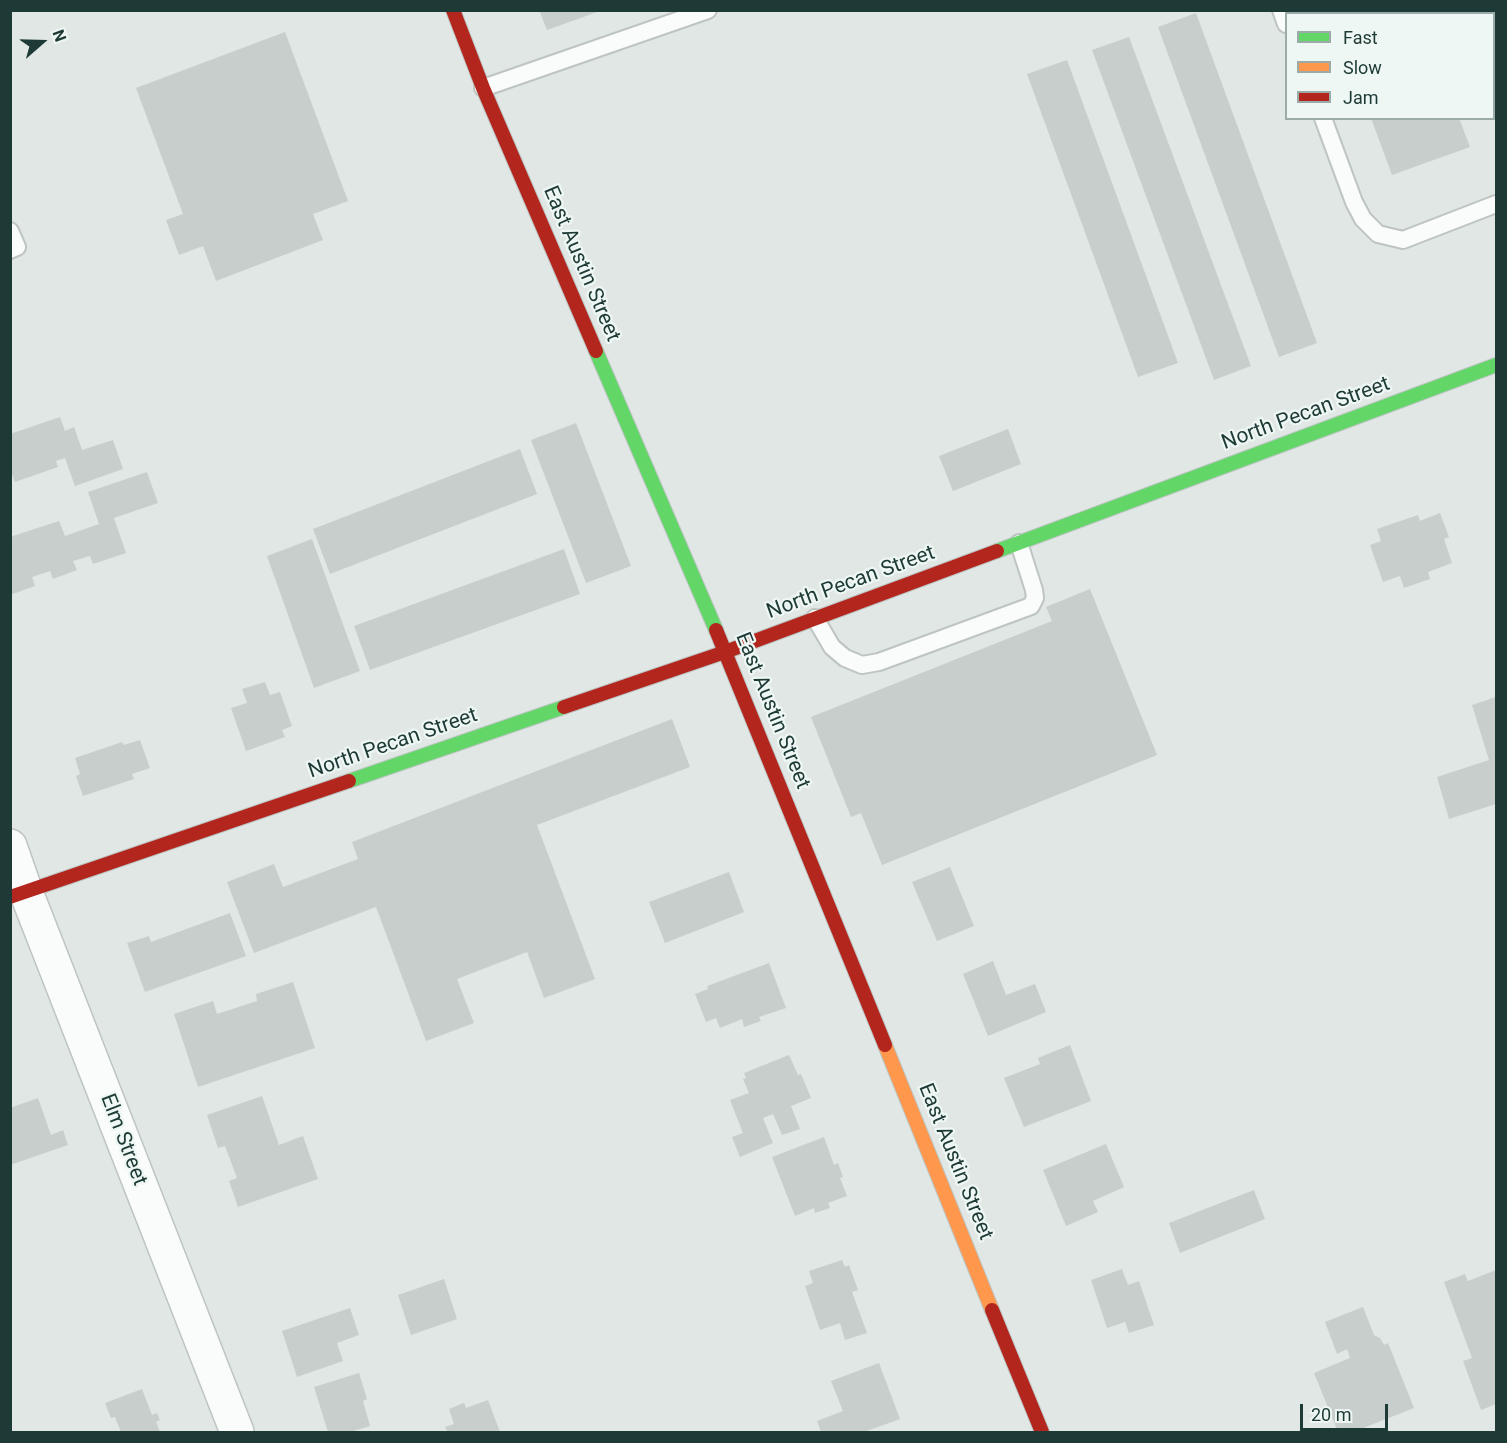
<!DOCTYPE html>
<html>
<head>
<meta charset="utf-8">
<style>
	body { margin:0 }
	#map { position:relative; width:1507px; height:1443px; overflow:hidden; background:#e0e7e5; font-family:Roboto,sans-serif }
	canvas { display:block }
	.frame { position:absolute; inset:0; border:12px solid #1e3a36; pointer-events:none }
	.legend { position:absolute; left:1285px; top:12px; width:210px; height:108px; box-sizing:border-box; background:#eef7f3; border:2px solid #9baba7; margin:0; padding:8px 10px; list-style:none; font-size:18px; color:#1e3a36 }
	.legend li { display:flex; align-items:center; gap:12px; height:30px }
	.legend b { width:30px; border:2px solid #9baba7 }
	.north { position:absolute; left:12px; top:12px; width:60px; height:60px; -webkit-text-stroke:4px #eef7f3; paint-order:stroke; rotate:70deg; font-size:16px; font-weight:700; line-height:24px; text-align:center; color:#1e3a36 }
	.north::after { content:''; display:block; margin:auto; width:21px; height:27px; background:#1e3a36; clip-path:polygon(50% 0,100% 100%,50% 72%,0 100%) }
	.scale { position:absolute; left:1300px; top:1404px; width:88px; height:27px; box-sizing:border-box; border:3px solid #1e3a36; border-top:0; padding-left:8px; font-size:18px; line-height:21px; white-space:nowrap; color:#1e3a36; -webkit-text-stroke:4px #eef7f3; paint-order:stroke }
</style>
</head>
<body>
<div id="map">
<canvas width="1507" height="1443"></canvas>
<div class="frame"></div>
<ul class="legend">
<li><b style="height:8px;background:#63d668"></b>Fast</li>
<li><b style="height:8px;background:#ff974d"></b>Slow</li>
<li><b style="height:8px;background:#b3261e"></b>Jam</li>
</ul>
<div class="north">N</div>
<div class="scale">20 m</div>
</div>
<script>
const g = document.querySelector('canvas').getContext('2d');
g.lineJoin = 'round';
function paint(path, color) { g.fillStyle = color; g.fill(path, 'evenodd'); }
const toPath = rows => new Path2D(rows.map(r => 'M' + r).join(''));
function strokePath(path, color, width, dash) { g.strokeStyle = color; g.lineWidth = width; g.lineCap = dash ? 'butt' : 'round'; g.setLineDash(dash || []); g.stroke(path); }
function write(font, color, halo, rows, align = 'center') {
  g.font = font + ' Roboto,sans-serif'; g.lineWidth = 4.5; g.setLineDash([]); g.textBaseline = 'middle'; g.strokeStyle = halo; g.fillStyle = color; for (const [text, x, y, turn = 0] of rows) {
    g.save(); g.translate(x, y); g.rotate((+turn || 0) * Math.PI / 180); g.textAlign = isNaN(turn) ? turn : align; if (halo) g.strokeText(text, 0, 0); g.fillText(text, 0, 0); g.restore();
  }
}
const building = toPath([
	[539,10,600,10,600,11,547,30],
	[1391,10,1420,10,1421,14,1383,14],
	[1196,13,1317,343,1279,357,1158,27],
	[285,32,348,201,313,214,323,240,216,281,203,246,179,255,166,220,183,214,136,88],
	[1129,37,1251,366,1214,380,1092,50],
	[1067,60,1178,363,1138,377,1027,74],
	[1371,118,1459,118,1470,147,1392,175],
	[60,417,65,431,74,427,82,450,113,440,123,469,75,486,65,458,56,461,58,467,15,482,10,469,10,434],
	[576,423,631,566,586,583,531,440],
	[1008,429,1021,464,953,491,939,456],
	[520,449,537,494,330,574,313,529],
	[147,472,158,503,114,518,126,553,93,564,90,556,73,561,77,570,53,579,50,571,32,577,35,586,10,595,10,537,59,521,65,536,99,524,88,492],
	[1440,513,1449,537,1444,539,1452,563,1428,572,1430,579,1404,588,1400,576,1383,582,1370,545,1381,541,1377,529,1418,515,1420,521],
	[312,539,360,671,314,688,267,556],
	[564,549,580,594,370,670,354,626],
	[1090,589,1157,755,882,865,861,813,851,817,811,717,1052,621,1046,607],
	[265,682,270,695,280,692,292,726,282,730,285,737,246,751,231,708,247,703,242,689],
	[1496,697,1496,804,1449,819,1437,777,1489,760,1472,705],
	[672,719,690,767,537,825,595,979,544,998,527,952,457,979,474,1023,426,1041,376,907,254,953,227,882,274,864,283,887,358,859,352,842],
	[140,740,150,768,132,774,134,779,83,796,76,776,80,774,75,758,122,742,124,745],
	[950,867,974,926,937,941,912,882],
	[729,872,744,912,665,943,649,902],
	[230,913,246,956,145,992,127,943,149,936,151,942],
	[993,961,1006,995,1035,984,1046,1012,988,1036,963,974],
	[769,963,786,1008,759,1017,761,1021,744,1027,742,1019,720,1028,716,1018,706,1022,695,994,708,989,707,986],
	[293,982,315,1048,198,1087,174,1014,213,1001,217,1014,257,1001,256,994],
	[1070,1045,1091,1101,1024,1127,1004,1078,1040,1064,1038,1058],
	[789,1055,798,1075,801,1074,811,1098,791,1106,800,1129,782,1135,773,1114,763,1118,773,1143,740,1157,732,1137,743,1133,730,1100,749,1093,743,1079,746,1078,744,1073],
	[262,1096,279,1145,303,1136,318,1179,238,1207,229,1181,237,1178,225,1146,218,1148,207,1115],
	[38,1098,51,1135,63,1130,68,1145,10,1165,10,1108],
	[824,1137,834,1165,838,1163,843,1177,840,1178,847,1196,828,1203,830,1208,815,1213,814,1208,795,1216,772,1157],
	[1106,1144,1124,1187,1093,1201,1098,1212,1066,1226,1043,1170],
	[1254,1190,1265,1219,1180,1253,1169,1223],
	[842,1260,845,1267,849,1265,858,1290,852,1292,867,1333,845,1340,840,1323,820,1330,805,1286,813,1283,809,1271],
	[1122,1269,1128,1285,1139,1281,1154,1325,1129,1333,1125,1322,1107,1328,1091,1280],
	[1496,1270,1496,1404,1481,1410,1463,1361,1472,1358,1444,1282,1465,1274,1468,1281],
	[444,1279,457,1319,411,1335,398,1295],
	[1363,1307,1374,1335,1380,1338,1384,1345,1388,1343,1414,1408,1353,1432,1338,1432,1314,1373,1350,1358,1347,1349,1337,1354,1325,1322],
	[350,1308,359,1335,337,1343,343,1361,297,1377,282,1331],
	[879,1363,900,1419,864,1432,821,1432,817,1421,843,1411,831,1381],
	[359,1373,367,1399,363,1401,370,1426,350,1432,328,1432,314,1387],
	[142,1389,152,1415,157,1413,160,1420,156,1422,160,1432,121,1432,115,1417,111,1418,105,1403],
	[488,1400,500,1432,448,1432,445,1427,454,1424,449,1409,464,1403,466,1408]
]);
const lane = toPath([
	[1281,10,1286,24],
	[1493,14,1495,10],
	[1494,52,1496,60],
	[483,88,708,10],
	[1323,118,1354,202,1363,219,1378,234,1403,240,1496,204],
	[10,231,17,247,10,250],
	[815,618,832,647,845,658,862,665,879,662,1031,606,1035,598,1034,590,1019,543]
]);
const street = toPath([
	[10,846,26,892,237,1432]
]);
const fast = toPath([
	[596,351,716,630],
	[997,551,1496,365],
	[349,781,564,707]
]);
const slow = toPath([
	[885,1045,992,1310]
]);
const jam = toPath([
	[453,10,483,88,596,351],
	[716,630,885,1045],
	[564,707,725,652,997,551],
	[10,897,349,781],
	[992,1310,1042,1432]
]);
const streetNames = [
	["East Austin Street",581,264,67],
	["North Pecan Street",1306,414,-20],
	["North Pecan Street",851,583,-20],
	["East Austin Street",772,711,68],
	["North Pecan Street",393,744,-19],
	["Elm Street",123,1140,69],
	["East Austin Street",955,1162,68]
];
paint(building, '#c8cecc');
strokePath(lane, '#bdc4c2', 20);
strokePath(street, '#bdc4c2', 36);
strokePath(fast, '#bdc5c3', 16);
strokePath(slow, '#bdc5c3', 16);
strokePath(jam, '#bdc5c3', 16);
strokePath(lane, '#fafbfb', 16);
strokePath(street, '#fafbfb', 33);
strokePath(fast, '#63d668', 14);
strokePath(slow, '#ff974d', 14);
strokePath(jam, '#b3261e', 14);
write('21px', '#1e3a36', '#eef7f3', streetNames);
</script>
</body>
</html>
